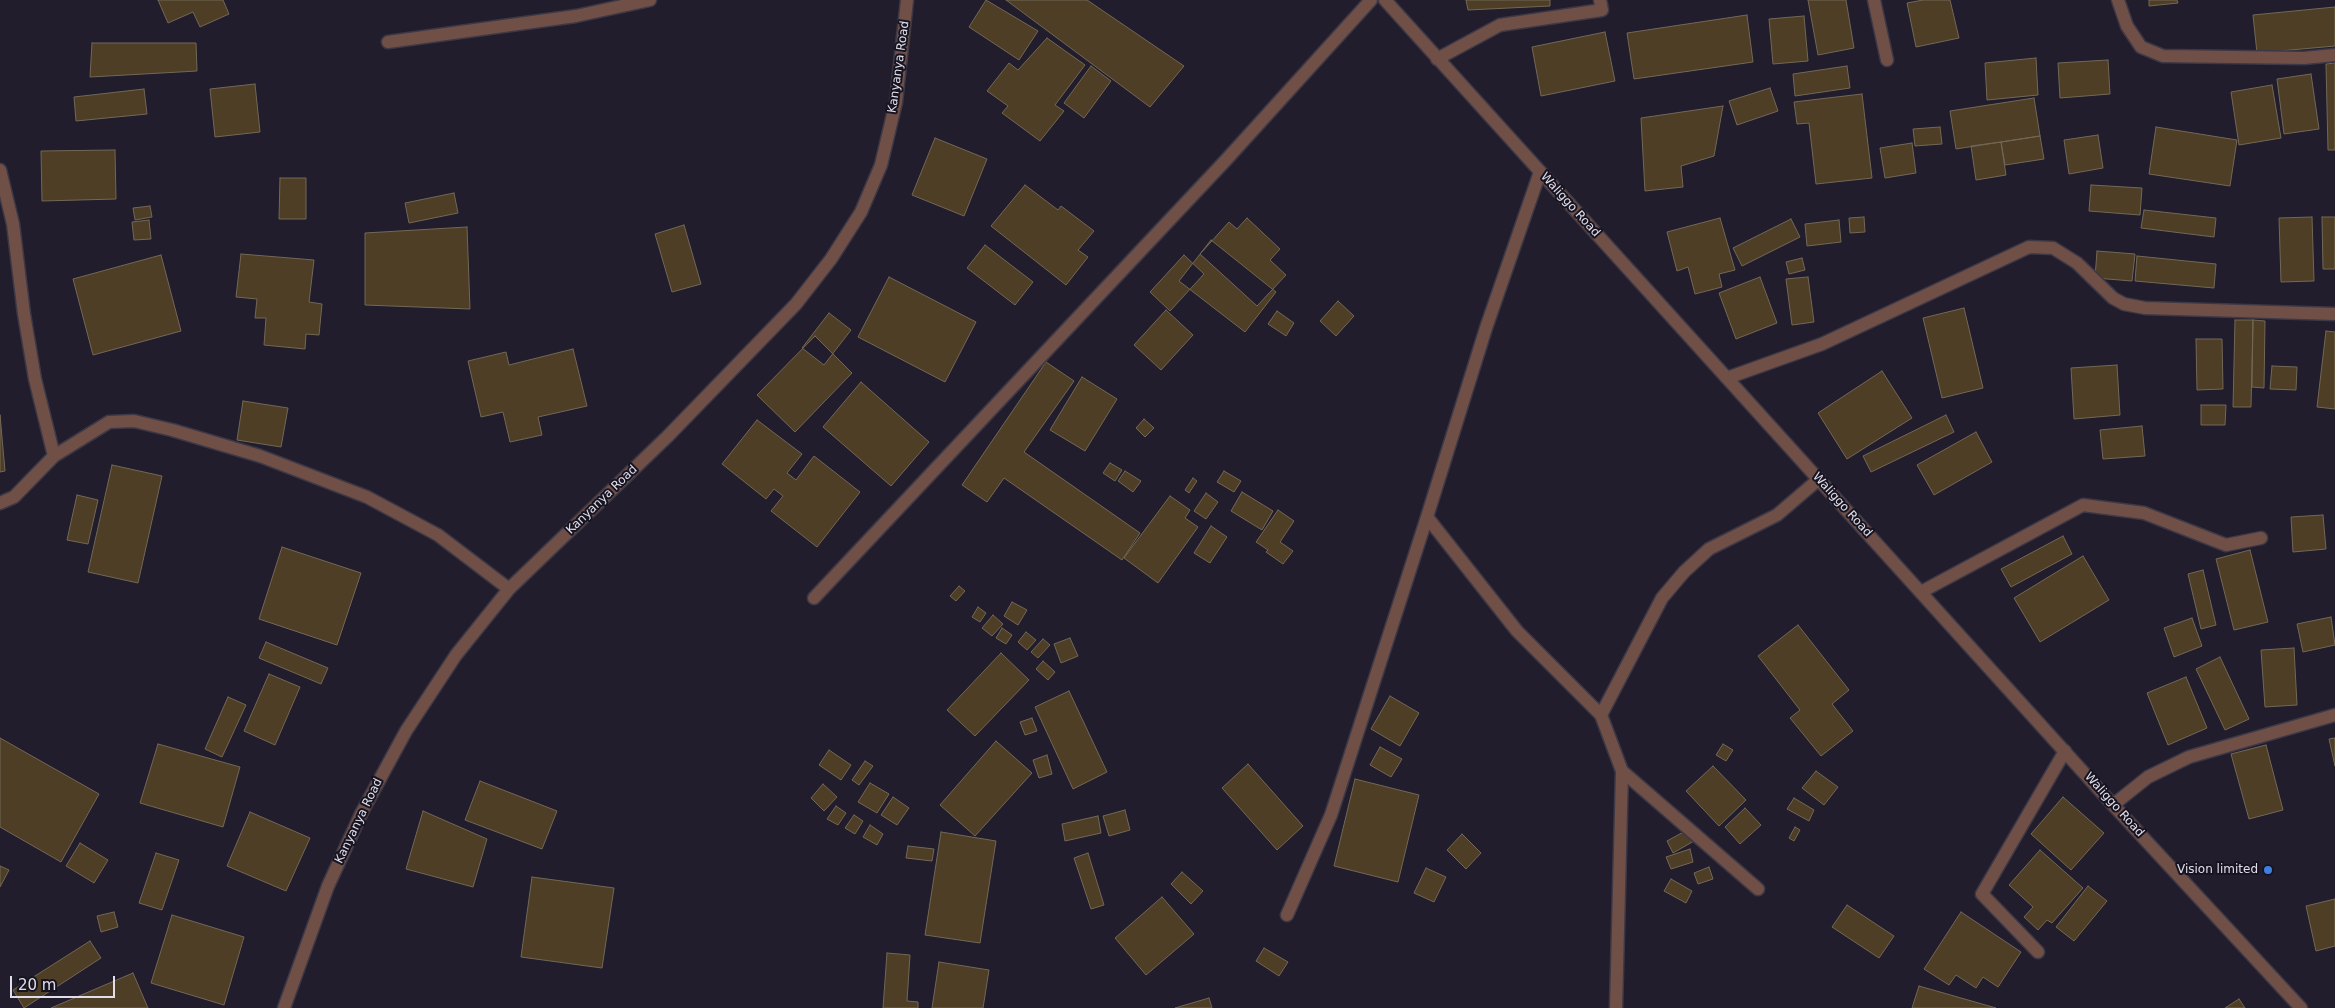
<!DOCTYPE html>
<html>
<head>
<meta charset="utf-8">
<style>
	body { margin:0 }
	#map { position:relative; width:2335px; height:1008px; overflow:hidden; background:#211d2c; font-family:"DejaVu Sans",sans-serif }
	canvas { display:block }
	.scale { position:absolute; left:10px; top:976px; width:105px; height:22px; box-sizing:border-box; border:2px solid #e1dee9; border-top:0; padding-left:6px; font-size:15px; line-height:18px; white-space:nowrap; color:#e1dee9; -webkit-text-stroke:4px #171422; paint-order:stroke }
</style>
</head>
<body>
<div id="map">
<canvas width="2335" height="1008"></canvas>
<div class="scale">20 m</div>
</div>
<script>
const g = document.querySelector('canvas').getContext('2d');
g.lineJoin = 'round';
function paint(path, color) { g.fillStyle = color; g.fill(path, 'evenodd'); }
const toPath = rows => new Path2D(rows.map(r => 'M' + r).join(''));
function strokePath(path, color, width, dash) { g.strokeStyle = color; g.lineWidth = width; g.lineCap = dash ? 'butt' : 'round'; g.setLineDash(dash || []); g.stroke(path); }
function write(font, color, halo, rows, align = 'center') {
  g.font = font + ' "DejaVu Sans",sans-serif'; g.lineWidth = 4; g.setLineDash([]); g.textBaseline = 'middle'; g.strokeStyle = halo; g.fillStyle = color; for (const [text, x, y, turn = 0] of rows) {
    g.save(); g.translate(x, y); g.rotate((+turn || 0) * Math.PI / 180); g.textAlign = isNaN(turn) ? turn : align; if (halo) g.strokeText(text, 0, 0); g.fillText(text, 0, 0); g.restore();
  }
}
const building = toPath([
	[158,0,223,0,229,14,200,27,193,12,168,23,158,0],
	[986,0,1038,31,1019,60,969,27,986,0],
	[1006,0,1087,0,1184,66,1150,107,1006,0],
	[1466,0,1550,0,1550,6,1468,10,1466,0],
	[1808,0,1846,0,1854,48,1818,55,1808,0],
	[1923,0,1950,0,1959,38,1916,47,1907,3,1923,0],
	[2149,0,2177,0,2178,3,2149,6,2149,0],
	[2335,7,2335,46,2257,53,2253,15,2335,7],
	[1747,15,1753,62,1634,79,1627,33,1747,15],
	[1804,16,1808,61,1773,64,1769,19,1804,16],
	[1605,32,1615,81,1541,96,1532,47,1605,32],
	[1047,38,1085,65,1055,105,1064,111,1040,141,1002,113,1008,106,987,91,1009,63,1018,70,1047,38],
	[92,43,196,43,197,71,90,77,92,43],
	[2036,58,2038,95,1987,100,1985,63,2036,58],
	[2108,60,2110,94,2060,98,2058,63,2108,60],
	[2335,63,2335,150,2328,150,2326,64,2335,63],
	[1091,66,1111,81,1084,118,1064,103,1091,66],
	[1847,66,1850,88,1795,96,1793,74,1847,66],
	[2311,74,2319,129,2284,134,2277,79,2311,74],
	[255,84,260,132,215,137,210,89,255,84],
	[2272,85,2281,138,2239,145,2231,92,2272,85],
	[1770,88,1778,111,1737,125,1729,101,1770,88],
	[144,89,147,114,76,121,74,97,144,89],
	[1862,94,1872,178,1816,184,1809,123,1797,124,1794,102,1862,94],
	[2034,98,2040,136,1956,149,1950,111,2034,98],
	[1723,106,1714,156,1681,166,1683,187,1645,191,1641,118,1723,106],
	[1940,127,1942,144,1915,146,1913,129,1940,127],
	[2156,127,2237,140,2230,186,2149,174,2156,127],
	[2098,135,2103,168,2069,174,2064,140,2098,135],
	[2040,136,2044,159,2005,165,2001,142,2040,136],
	[935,138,987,159,964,216,912,195,935,138],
	[2001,142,2006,175,1976,180,1971,146,2001,142],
	[1912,143,1916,173,1885,178,1880,148,1912,143],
	[115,150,116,199,42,201,41,151,115,150],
	[280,178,306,178,306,219,279,219,280,178],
	[1025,185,1058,210,1061,206,1094,231,1078,250,1088,257,1066,285,991,226,1025,185],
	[2091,185,2142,188,2140,215,2089,211,2091,185],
	[454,193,458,213,409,223,405,203,454,193],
	[150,206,152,217,135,220,133,208,150,206],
	[2144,210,2216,218,2214,237,2141,228,2144,210],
	[1864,217,1865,232,1850,233,1849,218,1864,217],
	[2312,217,2314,281,2281,282,2279,218,2312,217],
	[2322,217,2335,217,2335,269,2323,269,2322,217],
	[1247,218,1280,249,1270,260,1286,275,1257,306,1200,254,1229,222,1237,229,1247,218],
	[1720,218,1735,270,1719,274,1722,287,1695,294,1688,267,1677,271,1667,232,1720,218],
	[1791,219,1800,237,1742,266,1733,248,1791,219],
	[149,220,151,239,134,240,132,222,149,220],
	[1839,220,1841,242,1807,246,1805,224,1839,220],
	[684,225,701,284,672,292,655,234,684,225],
	[467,227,470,309,365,305,365,233,467,227],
	[1211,240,1276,292,1245,332,1179,281,1211,240],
	[985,245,1033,282,1015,305,967,268,985,245],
	[2097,251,2135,254,2132,281,2095,278,2097,251],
	[241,254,314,260,309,302,322,304,319,335,306,334,305,349,264,345,266,318,255,318,257,299,236,297,241,254],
	[161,255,181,331,93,355,73,279,161,255],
	[1184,255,1204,274,1170,311,1150,292,1184,255],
	[2137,256,2216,264,2214,288,2135,281,2137,256],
	[1802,258,1805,270,1789,274,1786,262,1802,258],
	[889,277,976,322,945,382,858,337,889,277],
	[1760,277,1777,323,1736,339,1719,293,1760,277],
	[1808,277,1814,322,1792,325,1786,279,1808,277],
	[1338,301,1354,316,1336,336,1320,321,1338,301],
	[1964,308,1983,388,1942,398,1923,318,1964,308],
	[1166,310,1193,335,1161,370,1134,345,1166,310],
	[1277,311,1294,323,1286,336,1268,324,1277,311],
	[829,313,851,330,824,365,802,348,829,313],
	[2235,320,2253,320,2251,407,2233,407,2235,320],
	[2253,320,2265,321,2264,388,2252,387,2253,320],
	[2326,331,2335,332,2335,409,2317,407,2326,331],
	[815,336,852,373,795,432,757,395,815,336],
	[2196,339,2222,339,2223,389,2197,390,2196,339],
	[573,349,587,406,538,417,542,435,510,442,503,412,481,417,468,361,506,352,509,365,573,349],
	[1046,362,1074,381,1024,452,1140,533,1122,560,1004,478,987,502,962,485,1046,362],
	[2117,365,2120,415,2074,419,2071,368,2117,365],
	[2272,366,2297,367,2296,390,2270,389,2272,366],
	[1882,371,1912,418,1847,459,1818,413,1882,371],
	[1082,377,1117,399,1085,451,1050,430,1082,377],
	[861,382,929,442,891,486,823,427,861,382],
	[243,401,288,408,281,447,237,440,243,401],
	[2201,405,2226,405,2225,425,2201,425,2201,405],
	[0,415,5,471,0,472,0,415],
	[1946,415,1954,432,1871,472,1863,456,1946,415],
	[1144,419,1154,428,1145,437,1136,428,1144,419],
	[757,420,802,454,787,473,796,480,814,456,860,492,817,547,771,511,783,496,774,489,766,499,722,464,757,420],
	[2142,426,2145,456,2103,459,2100,430,2142,426],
	[1976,432,1992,462,1934,495,1917,465,1976,432],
	[1110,463,1122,470,1115,481,1103,473,1110,463],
	[112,465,162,476,138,583,88,572,112,465],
	[1125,471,1141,481,1133,492,1118,481,1125,471],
	[1224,471,1241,481,1234,492,1217,482,1224,471],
	[1193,478,1197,481,1189,493,1185,490,1193,478],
	[1242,492,1273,511,1262,530,1231,511,1242,492],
	[1206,493,1218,502,1206,519,1194,511,1206,493],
	[77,495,98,500,88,544,67,540,77,495],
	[1170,496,1190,510,1185,518,1198,527,1158,583,1124,558,1170,496],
	[1278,510,1294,521,1280,542,1293,551,1283,564,1266,552,1268,550,1256,542,1278,510],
	[2323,515,2326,549,2293,552,2291,517,2323,515],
	[1211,526,1227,537,1210,563,1194,553,1211,526],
	[2063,536,2072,554,2011,587,2001,569,2063,536],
	[282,547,361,573,337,645,259,619,282,547],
	[2250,550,2268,622,2234,630,2216,559,2250,550],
	[2083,556,2109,600,2040,642,2014,598,2083,556],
	[2203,570,2216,625,2201,629,2188,574,2203,570],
	[959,586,965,591,956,601,950,596,959,586],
	[1012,602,1027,610,1018,625,1004,616,1012,602],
	[978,607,986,613,980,622,972,617,978,607],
	[993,615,1003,624,992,636,982,628,993,615],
	[2331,617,2335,645,2303,652,2297,624,2331,617],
	[2192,618,2202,646,2174,657,2164,628,2192,618],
	[1798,625,1849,690,1832,704,1853,731,1821,756,1790,718,1800,710,1758,656,1798,625],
	[1002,628,1012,635,1006,644,996,638,1002,628],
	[1026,632,1036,640,1027,650,1018,642,1026,632],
	[1070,638,1078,656,1061,663,1054,644,1070,638],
	[1043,639,1050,645,1038,658,1031,652,1043,639],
	[266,642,328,668,321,684,259,658,266,642],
	[2294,648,2297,705,2265,707,2261,650,2294,648],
	[1001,653,1029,680,975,736,947,710,1001,653],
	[2220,657,2249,719,2225,730,2196,669,2220,657],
	[1043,661,1055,672,1048,680,1036,669,1043,661],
	[269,674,300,687,275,745,244,731,269,674],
	[2186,677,2207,728,2168,745,2147,693,2186,677],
	[1069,691,1107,772,1073,789,1035,707,1069,691],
	[1390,696,1419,713,1400,746,1371,729,1390,696],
	[228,697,246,705,222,757,205,749,228,697],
	[1032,718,1037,731,1025,735,1020,722,1032,718],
	[0,738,99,794,61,862,0,827,0,738],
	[2335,738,2335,766,2329,739,2335,738],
	[996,741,1032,773,975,836,940,805,996,741],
	[158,744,240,767,223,827,140,803,158,744],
	[1723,744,1733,750,1726,761,1716,755,1723,744],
	[2266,745,2283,810,2249,819,2231,754,2266,745],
	[1380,747,1402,759,1391,777,1370,765,1380,747],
	[829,750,851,765,841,780,819,765,829,750],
	[1047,755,1052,774,1039,778,1033,760,1047,755],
	[865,761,873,766,859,785,852,780,865,761],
	[1248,764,1303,826,1277,850,1222,788,1248,764],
	[1713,766,1746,800,1719,826,1686,791,1713,766],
	[1816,771,1838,787,1824,805,1802,788,1816,771],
	[1355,779,1419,795,1398,882,1334,866,1355,779],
	[480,781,557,811,542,849,465,820,480,781],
	[870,783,889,794,877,813,858,802,870,783],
	[823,784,837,797,824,811,811,798,823,784],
	[893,797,909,808,897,825,881,815,893,797],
	[2063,797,2104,833,2071,870,2031,834,2063,797],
	[1794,798,1814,810,1809,821,1787,809,1794,798],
	[836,806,846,813,838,825,827,819,836,806],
	[1745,808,1761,825,1740,844,1725,827,1745,808],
	[1125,810,1130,830,1109,836,1103,816,1125,810],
	[423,811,487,839,473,887,406,869,423,811],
	[250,812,310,838,286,891,227,866,250,812],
	[854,815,863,821,855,834,845,828,854,815],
	[1098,816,1101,833,1065,841,1062,824,1098,816],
	[870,825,883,834,877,845,863,837,870,825],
	[1795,827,1800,830,1794,841,1789,838,1795,827],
	[1687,830,1694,841,1673,853,1667,841,1687,830],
	[941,832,996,841,980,943,925,935,941,832],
	[1462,834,1481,853,1466,869,1447,850,1462,834],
	[80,843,108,860,94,883,66,866,80,843],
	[908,846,934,849,932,861,906,858,908,846],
	[1690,849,1693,862,1671,869,1666,857,1690,849],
	[2040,850,2083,888,2052,923,2047,920,2038,930,2024,917,2033,907,2009,885,2040,850],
	[156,853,179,860,162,910,139,903,156,853],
	[1088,853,1104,905,1091,909,1074,858,1088,853],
	[0,866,9,870,0,887,0,866],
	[1709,867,1713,879,1698,884,1694,873,1709,867],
	[1426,868,1446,877,1434,902,1414,893,1426,868],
	[1182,872,1203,891,1191,904,1171,884,1182,872],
	[532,877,614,888,602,968,521,957,532,877],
	[1671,879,1692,891,1686,903,1664,891,1671,879],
	[2088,886,2107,901,2074,941,2056,927,2088,886],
	[1162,897,1194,934,1146,975,1115,938,1162,897],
	[2335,899,2335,946,2316,951,2306,906,2335,899],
	[1847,905,1894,936,1879,958,1832,927,1847,905],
	[114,912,118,927,101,932,97,916,114,912],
	[1961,912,2021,952,1998,987,1983,977,1976,988,1956,975,1949,985,1924,969,1961,912],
	[172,915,244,937,224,1005,151,983,172,915],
	[90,941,101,958,24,1008,13,990,90,941],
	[1264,948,1288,962,1279,976,1256,961,1264,948],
	[887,953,910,955,907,1001,918,1002,918,1008,883,1008,887,953],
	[939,962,989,970,983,1008,932,1008,939,962],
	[133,973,148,1008,51,1008,133,973],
	[1919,986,1996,1008,1912,1008,1919,986],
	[1209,998,1212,1008,1175,1008,1209,998],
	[2239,999,2245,1008,2225,1008,2239,999]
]);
const service = toPath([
	[1874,0,1887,60],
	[1437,59,1500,25,1602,10,1600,0],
	[2038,952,1982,894,2065,751]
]);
const minor = toPath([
	[2118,0,2127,26,2141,47,2163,56,2304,58,2335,55],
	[388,42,576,16,650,0],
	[0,170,13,224,24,314,35,379,54,456],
	[1727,378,1822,344,2029,247,2053,248,2077,263,2113,298,2124,304,2145,308,2335,314],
	[0,503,14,497,54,456,109,422,134,421,172,430,260,456,367,497,438,535,509,589],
	[1427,517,1517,631,1601,715,1622,771,1616,1008],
	[1921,592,2083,505,2144,513,2226,545,2261,538],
	[814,598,1226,160,1371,0],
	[1601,715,1662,598,1684,572,1709,549,1777,515,1819,479],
	[1622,771,1758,889],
	[2113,805,2148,777,2189,757,2335,715],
	[1287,915,1331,815,1427,517,1486,328,1540,172],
	[284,1008,328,886,362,812,406,731,456,655,509,589,668,436,796,304,831,259,861,212,881,165,896,102,907,0]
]);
const tertiary = toPath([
	[1385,0,2113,805,2301,1008]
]);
const markers = [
	[2268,870,5,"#3f7fe0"]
];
const streetNames = [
	["Kanyanya Road",899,67,-82],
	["Waliggo Road",1570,205,48],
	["Kanyanya Road",602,500,-44],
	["Waliggo Road",1842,505,48],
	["Waliggo Road",2114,805,48],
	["Kanyanya Road",359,821,-64]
];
const poiNames = [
	["Vision limited",2258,870]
];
paint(building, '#4d3e25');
strokePath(building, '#736857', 1);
strokePath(service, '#3c3846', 15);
strokePath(minor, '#3c3846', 15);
strokePath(tertiary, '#3c3846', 15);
strokePath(service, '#704f47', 12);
strokePath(minor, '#704f47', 12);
strokePath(tertiary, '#704f47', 12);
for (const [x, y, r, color] of markers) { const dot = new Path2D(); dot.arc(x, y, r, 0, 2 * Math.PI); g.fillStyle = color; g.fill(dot); strokePath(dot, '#171422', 2); }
write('12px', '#e1dee9', '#171422', streetNames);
write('12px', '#e1dee9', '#171422', poiNames, 'right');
</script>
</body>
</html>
